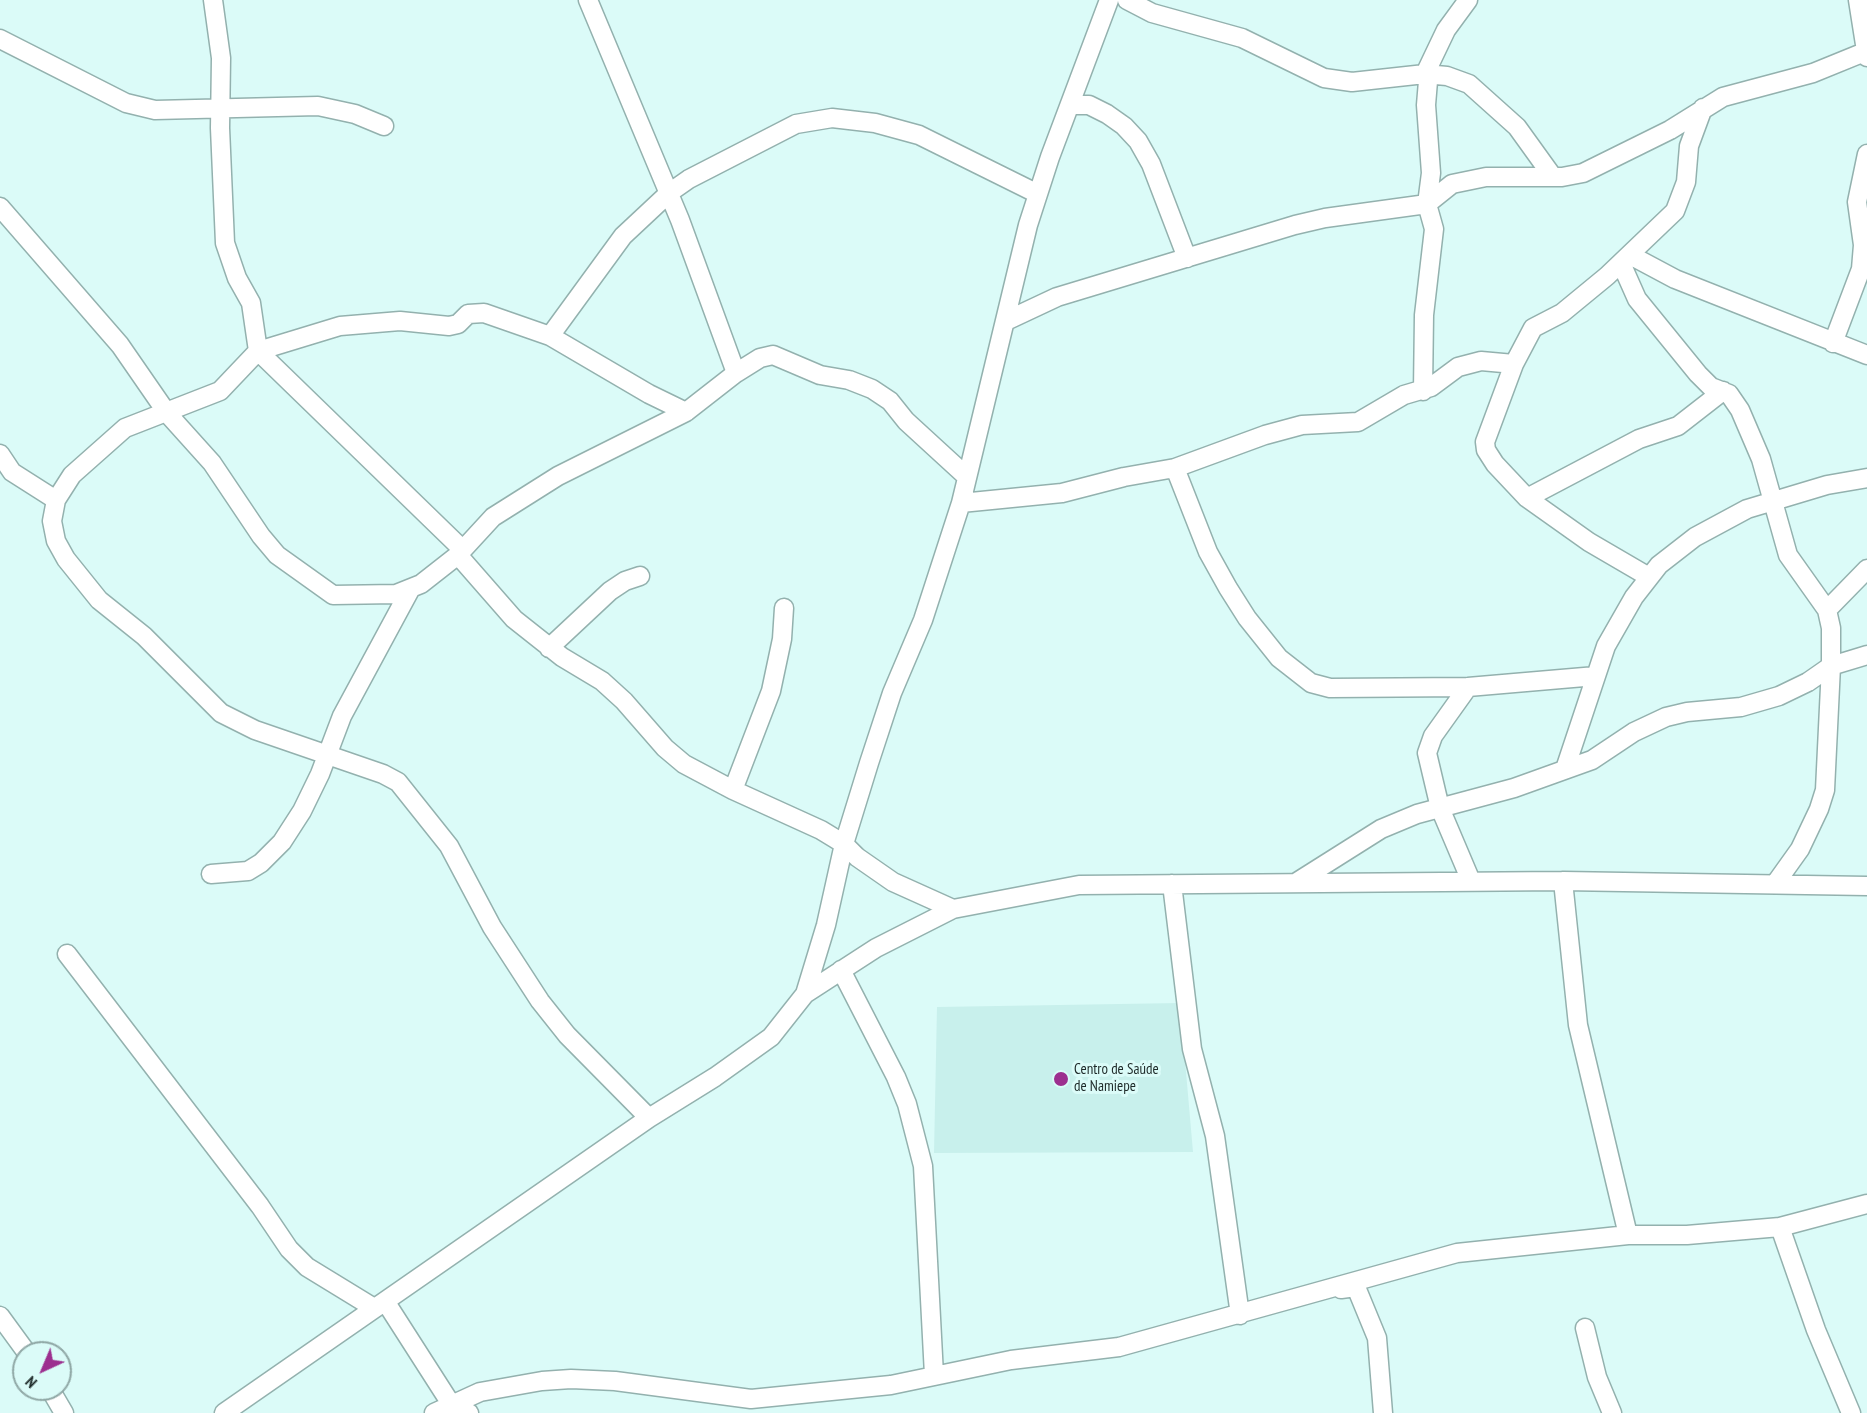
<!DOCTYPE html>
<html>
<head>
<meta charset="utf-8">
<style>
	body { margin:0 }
	#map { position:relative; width:1867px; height:1413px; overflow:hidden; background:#dbfbf8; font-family:"PT Sans Narrow",sans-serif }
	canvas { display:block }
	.north { position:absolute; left:12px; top:1341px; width:60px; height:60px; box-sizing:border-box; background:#dbfbf8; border:2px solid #8fa7a5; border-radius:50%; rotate:224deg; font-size:16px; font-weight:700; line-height:24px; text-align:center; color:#1e2a29 }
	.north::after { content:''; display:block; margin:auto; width:21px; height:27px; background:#9c2f8f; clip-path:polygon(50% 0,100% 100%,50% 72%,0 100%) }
</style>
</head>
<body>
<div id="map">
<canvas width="1867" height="1413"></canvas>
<div class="north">N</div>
</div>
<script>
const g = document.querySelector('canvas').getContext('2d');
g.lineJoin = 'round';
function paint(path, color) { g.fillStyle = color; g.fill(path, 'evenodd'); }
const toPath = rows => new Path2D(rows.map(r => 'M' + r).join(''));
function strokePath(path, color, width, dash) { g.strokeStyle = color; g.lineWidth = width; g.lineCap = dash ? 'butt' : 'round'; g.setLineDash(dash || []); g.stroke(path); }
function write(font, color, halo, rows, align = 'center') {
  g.font = font + ' "PT Sans Narrow",sans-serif'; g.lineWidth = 6; g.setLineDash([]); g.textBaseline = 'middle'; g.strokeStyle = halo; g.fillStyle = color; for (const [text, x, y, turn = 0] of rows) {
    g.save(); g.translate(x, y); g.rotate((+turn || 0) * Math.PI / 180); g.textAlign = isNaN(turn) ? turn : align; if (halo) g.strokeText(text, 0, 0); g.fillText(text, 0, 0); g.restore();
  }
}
const built = toPath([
	[1180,1003,1193,1152,934,1153,937,1007]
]);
const minor = toPath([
	[213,0,221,58,220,128,225,243,237,278,251,303,258,351,463,550],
	[588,0,680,220,736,373],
	[1127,0,1152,13,1242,38,1324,78,1352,82,1425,74,1447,76,1469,84,1517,127,1553,177],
	[1858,0,1867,57],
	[0,39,126,103,155,110,318,106,355,114,384,126],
	[1072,105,1089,105,1107,114,1124,126,1138,141,1151,164,1187,258],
	[0,207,120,345,167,413,212,463,261,536,277,555,333,595,396,594,421,584,458,555,493,517,558,476,686,412,736,373,760,358,773,355,820,375,849,380,872,389,890,401,906,421,966,476],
	[1630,255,1675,279,1867,355],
	[1621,263,1637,299,1698,374,1711,387,1729,394,1740,410,1761,459,1788,555,1827,610,1831,628,1831,666,1825,790,1819,809,1800,849,1775,884],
	[1008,320,1057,297,1295,225,1325,218,1427,204,1452,184,1486,177,1562,177,1583,173,1670,130,1723,97,1813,73,1867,51],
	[550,336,623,236,669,193,689,179,796,124,832,118,875,123,919,135,1038,194],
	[1833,343,1861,269,1863,245,1857,202,1867,154],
	[1423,391,1424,315,1434,229,1427,204,1431,173,1426,105,1428,81,1425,74,1446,30,1468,0],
	[0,454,12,472,56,500],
	[1175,468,1208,552,1228,588,1247,618,1279,658,1311,683,1330,688,1468,687,1596,676],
	[1527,498,1639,439,1678,426,1723,391],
	[961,503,1062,493,1124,477,1175,468,1265,435,1302,425,1358,422,1404,395,1431,387,1458,367,1481,361,1514,364],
	[458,555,514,619,562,657,602,681,624,701,665,748,684,764,733,790,821,830,844,844,857,857,893,882,953,909],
	[1649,577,1589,542,1527,498,1495,464,1486,450,1485,442,1514,364,1533,328,1562,313,1607,276,1675,211,1686,182,1689,146,1703,108],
	[1827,610,1867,569],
	[549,648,610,591,625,581,640,576],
	[1468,687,1433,736,1427,753,1440,808,1471,881],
	[1565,769,1606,646,1634,597,1659,565,1695,537,1747,509,1827,485,1867,478],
	[733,790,771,691,782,639,784,608],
	[211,874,248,871,261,863,282,842,302,811,320,774,342,716,410,590],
	[1563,881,1578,1025,1628,1235],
	[1297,882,1381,829,1417,814,1514,788,1592,760,1634,732,1666,717,1687,712,1741,707,1779,696,1808,682,1831,666,1867,655],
	[1172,884,1192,1049,1215,1136,1240,1315],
	[67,954,260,1206,289,1249,307,1267,374,1308],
	[841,970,896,1077,907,1104,923,1166,934,1375],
	[805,994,826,925,844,844,869,763,892,693,923,620,961,503,1028,225,1050,157,1109,0],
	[649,1118,567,1035,540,1001,492,927,449,846,398,782,383,774,255,730,221,713,144,636,99,600,66,559,56,541,52,521,56,500,72,475,125,428,220,391,258,351,340,326,400,321,449,326,458,324,468,314,484,313,550,336,649,394,686,412],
	[1780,1227,1816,1330,1851,1413],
	[1341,1289,1356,1287,1377,1338,1383,1413],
	[385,1301,451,1404,469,1413],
	[0,1316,27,1353],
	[1585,1328,1597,1377,1612,1413],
	[50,1389,64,1413],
	[224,1413,649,1118,715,1077,771,1037,805,994,876,948,953,909,1079,885,1563,881,1867,886],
	[434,1413,480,1392,542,1381,571,1379,615,1381,751,1399,891,1385,1011,1360,1119,1347,1457,1253,1628,1235,1687,1235,1780,1227,1867,1204]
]);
const markers = [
	[1061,1079,8,"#9c2f8f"]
];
const poiNames = [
	["Centro de Saúde",1074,1070],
	["de Namiepe",1074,1087]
];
paint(built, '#c8f0ec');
strokePath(minor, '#93b1ae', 21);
strokePath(minor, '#fff', 18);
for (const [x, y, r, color] of markers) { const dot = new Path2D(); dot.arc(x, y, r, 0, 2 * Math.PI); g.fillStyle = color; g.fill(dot); strokePath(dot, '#dbfbf8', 2); }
write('15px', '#1e2a29', '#dbfbf8', poiNames, 'left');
</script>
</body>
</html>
